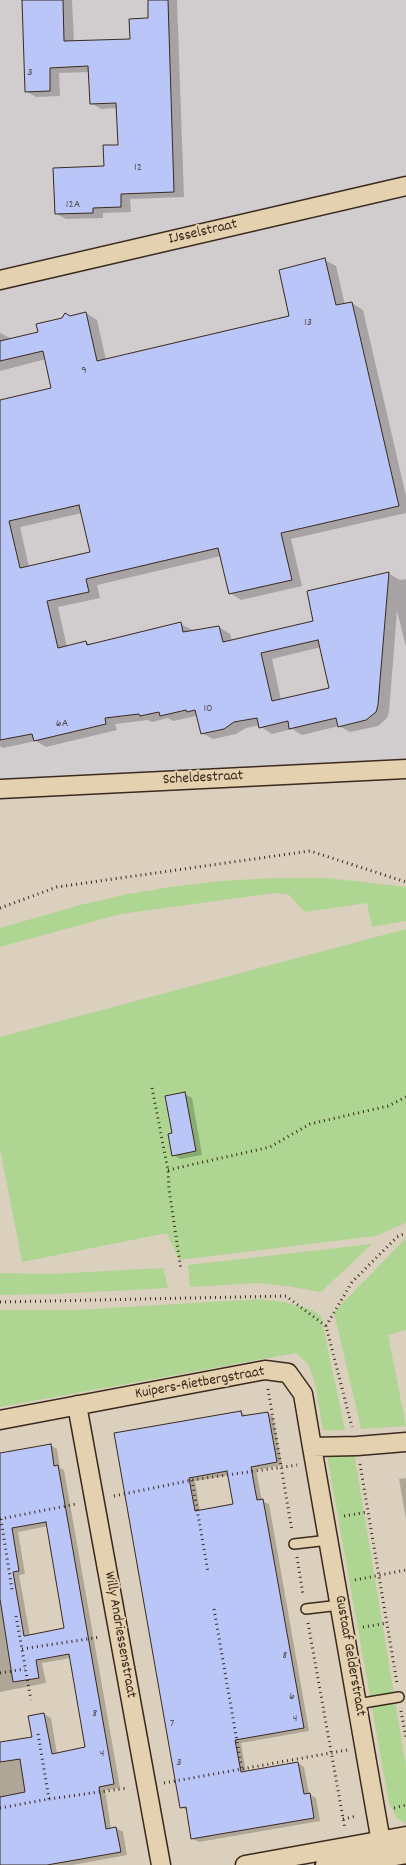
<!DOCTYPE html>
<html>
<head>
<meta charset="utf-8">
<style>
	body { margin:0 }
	canvas { display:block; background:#dbcfbd }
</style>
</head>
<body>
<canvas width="406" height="1865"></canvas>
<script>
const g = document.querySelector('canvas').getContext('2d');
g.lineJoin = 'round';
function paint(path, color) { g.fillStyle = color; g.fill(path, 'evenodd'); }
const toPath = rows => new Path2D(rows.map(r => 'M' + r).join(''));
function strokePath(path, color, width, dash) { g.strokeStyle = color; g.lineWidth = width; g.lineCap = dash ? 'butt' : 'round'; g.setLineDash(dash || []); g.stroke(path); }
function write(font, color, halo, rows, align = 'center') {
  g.font = font + ' Dekko,sans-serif'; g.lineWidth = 4; g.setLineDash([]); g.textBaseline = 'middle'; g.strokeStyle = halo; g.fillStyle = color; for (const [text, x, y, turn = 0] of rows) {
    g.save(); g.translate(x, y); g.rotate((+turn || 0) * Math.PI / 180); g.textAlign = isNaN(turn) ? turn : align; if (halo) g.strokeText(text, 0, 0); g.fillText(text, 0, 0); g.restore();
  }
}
const built = toPath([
	[0,0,406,0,406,766,0,779]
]);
const green = toPath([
	[274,878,327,878,406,887,406,921,372,927,367,903,305,912,288,894,274,893,121,914,0,947,0,928,80,905,128,894,171,887,221,881],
	[406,929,406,1223,375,1236,179,1260,167,1233,22,1262,0,1148,0,1037],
	[405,1239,406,1241,406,1330,388,1335,406,1426,361,1429,334,1312],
	[372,1244,321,1292,287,1286,257,1283,190,1287,188,1265],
	[163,1268,168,1288,54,1294,0,1295,0,1273,51,1274],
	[259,1299,285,1302,312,1310,321,1316,345,1430,323,1430,315,1383,308,1364,296,1353,0,1407,0,1310,77,1310],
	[326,1450,354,1452,406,1767,406,1824,397,1818,389,1803]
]);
const shadow = toPath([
	[23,0,72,0,74,42,131,40,150,19,149,0,177,0,184,197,130,199,131,212,103,213,103,218,66,219,57,214,105,167,119,146,118,108,101,109,91,103,90,72,59,73,60,96,36,97,26,91],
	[325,260,336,266,345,305,352,303,363,310,406,496,406,513,291,539,302,586,241,600,230,593,221,556,97,585,100,598,58,607,67,647,86,642,91,645,181,624,192,630,193,632,219,627,230,634,232,641,315,622,388,573,400,580,406,579,406,647,397,611,389,712,387,718,378,726,350,732,339,726,302,735,292,729,272,734,261,727,260,725,246,728,236,734,213,739,202,733,198,717,196,716,173,721,168,718,152,722,148,720,115,724,117,730,46,747,36,741,3,748,0,746,0,402,53,389,46,359,0,371,0,333,12,339,40,333,70,317,86,313,97,320,106,360,291,317],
	[82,513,91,553,29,567,20,527],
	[321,647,330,688,281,700,272,659],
	[185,1094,192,1098,202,1155,180,1159,173,1155,173,1134],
	[241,1412,247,1416,267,1413,273,1417,282,1465,256,1470,262,1501,269,1504,309,1731,241,1743,246,1773,298,1763,304,1767,309,1794,316,1798,320,1821,199,1842,193,1839,188,1811,181,1807,116,1434],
	[229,1475,235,1505,200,1511,195,1481],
	[50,1445,57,1449,60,1468,64,1470,120,1788,105,1790,111,1829,116,1828,123,1832,127,1855,72,1865,0,1865,0,1743,33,1738,44,1714,51,1718,57,1754,87,1748,71,1658,42,1663,46,1683,0,1692,0,1454],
	[48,1526,66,1629,30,1636,19,1575,25,1574,18,1532],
	[406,1478,406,1519,399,1479]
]);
const building = toPath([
	[22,0,63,0,64,41,130,39,129,19,148,18,148,0,168,0,174,192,121,194,121,207,93,208,93,213,55,214,53,168,104,166,103,145,118,145,116,103,90,104,88,66,50,68,50,91,25,92,22,0],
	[325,258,336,305,352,302,399,506,281,533,292,580,229,594,218,548,86,579,89,592,47,601,58,648,86,641,87,645,181,622,183,632,219,626,223,642,313,621,307,591,389,572,378,705,376,712,366,720,338,727,336,718,289,729,288,721,259,728,257,718,234,722,224,729,201,734,195,710,187,712,186,710,160,716,159,712,140,716,139,714,105,718,106,724,34,741,32,734,0,740,0,400,51,388,43,351,0,361,0,341,38,332,36,324,62,318,65,313,70,316,86,312,97,361,289,316,279,270,325,258],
	[79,505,90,552,20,568,9,521,79,505],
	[318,640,329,688,272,701,261,653,318,640],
	[185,1092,196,1151,172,1156,168,1134,172,1133,165,1096,185,1092],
	[241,1411,242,1416,268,1412,277,1462,251,1467,257,1500,263,1499,304,1728,235,1740,241,1772,298,1762,304,1794,310,1793,314,1818,191,1839,186,1807,180,1808,114,1433,241,1411],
	[227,1471,233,1504,195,1511,189,1478,227,1471],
	[51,1444,54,1466,58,1465,114,1784,99,1787,106,1829,116,1827,121,1852,47,1865,0,1865,0,1797,25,1792,20,1759,0,1762,0,1742,32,1737,28,1716,44,1713,52,1754,85,1747,69,1654,36,1660,39,1678,13,1682,0,1599,0,1453,51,1444],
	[46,1522,64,1628,24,1636,13,1572,19,1571,12,1528,46,1522]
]);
const path = toPath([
	[0,908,57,887,310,851,406,882],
	[152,1088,168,1170,169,1189,181,1270],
	[168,1170,270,1147,310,1124,388,1106,406,1097],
	[0,1302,286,1296,326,1326,352,1427],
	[326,1326,352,1282,397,1237,406,1233],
	[268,1389,292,1531],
	[360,1464,397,1683],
	[192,1480,208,1572],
	[114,1496,192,1480,297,1465],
	[344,1516,368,1512],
	[0,1519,76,1504],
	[1,1519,12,1590],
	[297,1557,303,1595],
	[355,1580,406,1570],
	[214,1609,242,1770],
	[16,1616,31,1700],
	[308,1623,345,1829],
	[363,1627,387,1623],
	[22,1649,101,1637],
	[0,1673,25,1669],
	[401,1711,406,1738],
	[38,1734,49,1799],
	[164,1783,347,1750],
	[0,1808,49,1799,128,1788],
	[394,1808,406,1805],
	[343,1819,357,1816]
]);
const lane = toPath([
	[294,1544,329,1540],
	[306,1609,340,1605],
	[357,1704,399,1697]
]);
const street = toPath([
	[0,280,406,186],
	[0,789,406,769],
	[77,1405,161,1865],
	[0,1420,265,1370,288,1373,303,1394,312,1447,357,1446,406,1442],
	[312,1447,385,1865],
	[245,1865,406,1836]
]);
const secondary = toPath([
	[328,1865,406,1851]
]);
const numberNames = [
	["3",30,73],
	["12",138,168],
	["12A",73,205],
	["13",308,323],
	["9",84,371],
	["10",208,709],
	["6A",62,724],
	["8",285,1656],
	["6",292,1697],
	["8",95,1714],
	["4",295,1719],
	["7",172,1724],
	["4",102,1754],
	["3",179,1763]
];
const streetNames = [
	["IJsselstraat",203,233,-13],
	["Scheldestraat",203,779,-3],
	["Kuipers-Rietbergstraat",200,1384,-10],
	["Willy Andriessenstraat",119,1635,80],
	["Gustaaf Gelderstraat",349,1656,80]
];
paint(built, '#d1ccce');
paint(green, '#aed692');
paint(shadow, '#0003');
paint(building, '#b9c6f7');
strokePath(building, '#3b2a1e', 1);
strokePath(lane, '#3b2a1e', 12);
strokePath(street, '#3b2a1e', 21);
strokePath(secondary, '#3b2a1e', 28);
strokePath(path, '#3b2a1e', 3, [1, 4]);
strokePath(lane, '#e4d1af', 9);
strokePath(street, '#e4d1af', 18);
strokePath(secondary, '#e4d1af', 24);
write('12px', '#5a5154', null, numberNames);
write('15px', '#3b2a1e', '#e4d1af', streetNames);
</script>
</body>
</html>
